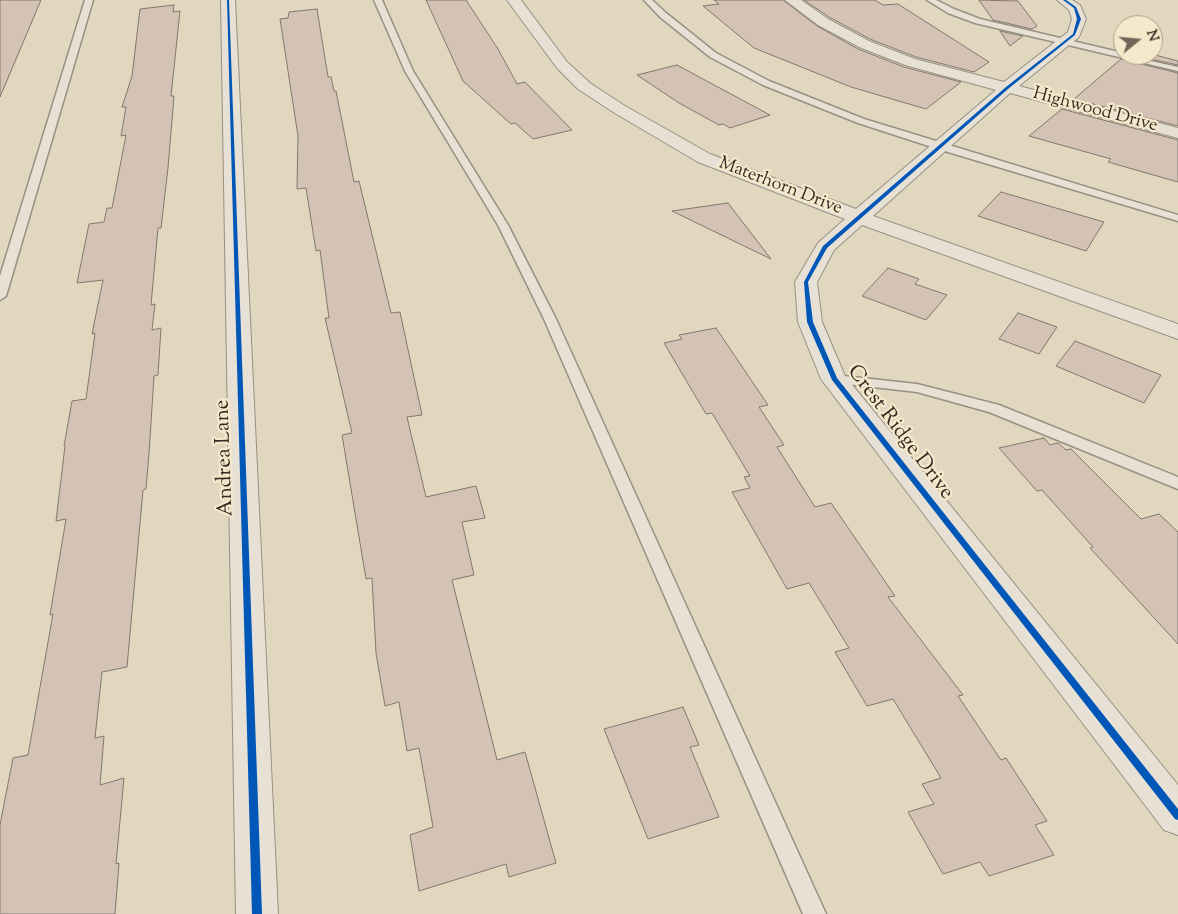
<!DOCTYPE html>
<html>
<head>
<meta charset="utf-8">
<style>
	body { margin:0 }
	#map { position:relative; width:1178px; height:914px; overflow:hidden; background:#e1d7bf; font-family:"Sorts Mill Goudy",serif }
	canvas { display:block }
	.north { position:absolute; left:1113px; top:15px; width:50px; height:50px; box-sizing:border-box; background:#f5e9cc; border:1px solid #a99c88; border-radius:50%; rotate:73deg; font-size:14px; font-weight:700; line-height:20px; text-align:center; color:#362923 }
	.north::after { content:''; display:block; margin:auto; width:18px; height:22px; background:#72665a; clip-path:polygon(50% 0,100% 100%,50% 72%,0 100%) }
</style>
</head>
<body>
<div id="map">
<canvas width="1178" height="914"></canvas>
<div class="north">N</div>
</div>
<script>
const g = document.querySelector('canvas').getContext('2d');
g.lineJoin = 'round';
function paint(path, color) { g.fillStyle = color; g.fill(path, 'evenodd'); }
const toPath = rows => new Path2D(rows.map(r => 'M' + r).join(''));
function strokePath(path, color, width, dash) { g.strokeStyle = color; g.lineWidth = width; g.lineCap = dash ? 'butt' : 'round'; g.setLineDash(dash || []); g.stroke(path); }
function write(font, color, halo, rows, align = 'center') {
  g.font = font + ' "Sorts Mill Goudy",serif'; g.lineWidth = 4.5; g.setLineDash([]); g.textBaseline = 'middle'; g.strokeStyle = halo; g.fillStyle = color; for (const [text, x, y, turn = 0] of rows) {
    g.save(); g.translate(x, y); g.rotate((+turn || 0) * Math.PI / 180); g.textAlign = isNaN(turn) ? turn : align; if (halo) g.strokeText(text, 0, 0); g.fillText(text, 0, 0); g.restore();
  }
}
const building = toPath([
	[0,0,41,0,0,97,0,0],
	[426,0,466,0,498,49,517,84,525,82,572,130,533,139,515,123,511,124,463,81,426,0],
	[714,0,783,0,817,26,858,49,904,67,961,82,926,109,851,87,754,48,703,6,719,4,714,0],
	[804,0,875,0,883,5,898,4,989,62,974,72,916,57,870,39,829,17,804,0],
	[979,0,1018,1,1037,26,1032,29,993,20,979,0],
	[174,5,173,12,180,11,171,96,174,96,168,168,161,228,158,228,151,305,155,304,152,330,161,328,158,375,154,376,149,454,146,489,143,490,127,667,102,672,95,738,104,736,100,785,124,778,116,864,119,863,115,914,0,914,0,825,13,758,28,755,53,614,50,615,66,519,56,521,65,446,64,446,72,401,86,399,95,333,92,334,103,280,77,283,89,224,104,222,107,208,112,208,126,135,121,136,126,107,122,107,132,76,140,9,174,5],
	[317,9,328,77,331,77,334,91,336,91,354,182,359,181,391,313,400,312,422,415,407,417,426,497,476,486,485,518,462,522,474,575,452,580,497,760,525,752,556,863,509,877,506,864,419,891,410,835,433,827,419,748,407,751,399,702,385,706,376,653,372,578,366,579,342,435,352,433,325,318,329,318,320,250,316,251,306,188,297,189,298,136,280,19,288,18,289,12,317,9],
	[1000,31,1023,36,1010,46,1000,31],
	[1132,55,1155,55,1178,61,1178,65,1132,55],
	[1121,59,1178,73,1178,126,1074,99,1121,59],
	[677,65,770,115,730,128,723,124,719,125,679,103,637,75,677,65],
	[1062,109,1178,140,1178,182,1108,162,1111,159,1029,136,1062,109],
	[1001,192,1104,222,1086,251,978,216,1001,192],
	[728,203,771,259,672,211,728,203],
	[888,268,919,279,915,284,947,295,926,320,862,296,888,268],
	[1018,313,1057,327,1039,354,999,339,1018,313],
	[716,328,768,405,759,407,784,445,777,447,815,507,831,503,895,596,888,597,963,695,958,696,1001,760,1006,758,1047,821,1035,825,1054,855,989,876,980,862,943,874,908,812,934,804,922,784,941,778,893,699,867,706,835,652,849,648,809,583,787,589,732,492,750,488,744,477,750,476,712,413,706,414,664,343,682,339,679,335,716,328],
	[1075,341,1161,375,1144,403,1056,366,1075,341],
	[1044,438,1050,445,1058,443,1066,450,1071,449,1141,519,1159,514,1178,532,1178,644,1090,548,1093,547,1042,490,1037,491,999,448,1044,438],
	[683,707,699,745,690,747,719,817,648,839,604,729,683,707]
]);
const service = toPath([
	[85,0,93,0,6,296,0,300,0,276,85,0],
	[374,0,382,0,413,71,508,225,556,319,826,914,803,914,544,319,498,225,405,71,374,0],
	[644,0,652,0,666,13,716,53,769,81,864,119,1178,215,1178,221,938,149,858,123,763,85,710,57,660,17,644,0],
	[927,0,936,0,954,9,980,19,1123,53,1123,55,1178,67,1178,71,975,23,948,13,927,0],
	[834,375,917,384,999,405,1178,477,1178,489,989,412,917,392,829,382,827,379,829,376,834,375]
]);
const minor = toPath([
	[221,0,235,0,278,914,236,914,221,0],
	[507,0,521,0,567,62,590,83,625,106,710,154,856,209,996,90,905,65,859,47,818,25,785,0,801,0,828,19,869,41,915,59,1004,82,1068,32,1072,19,1069,10,1057,0,1072,0,1080,5,1086,19,1079,37,1019,86,1178,128,1178,138,1010,93,873,216,1178,324,1178,339,862,225,834,250,817,282,822,322,845,376,1178,785,1178,835,1164,830,821,379,798,322,795,282,818,243,845,219,698,162,613,112,578,89,557,68,507,0]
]);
const cycleway = toPath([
	[227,0,229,0,262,914,252,914,227,0],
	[1063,0,1066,0,1076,7,1081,19,1075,35,1008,89,827,248,808,282,813,322,837,378,1178,809,1178,820,1175,819,832,380,807,322,804,282,823,246,1006,87,1073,34,1077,19,1074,8,1063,0]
]);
const farStreetnames = [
	["Highwood Drive",1095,111,15],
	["Materhorn Drive",780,187,21]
];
const streetNames = [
	["Crest Ridge Drive",899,433,53],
	["Andrea Lane",226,458,-92]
];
paint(building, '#d4c3b4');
strokePath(building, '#80786c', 1);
strokePath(service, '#979082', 3);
strokePath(minor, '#979082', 2);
paint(service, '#e7e1d5');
paint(minor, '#e7e1d5');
paint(cycleway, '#0057b8');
write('18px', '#362923', '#f5e9cc', farStreetnames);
write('21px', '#362923', '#f5e9cc', streetNames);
</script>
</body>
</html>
